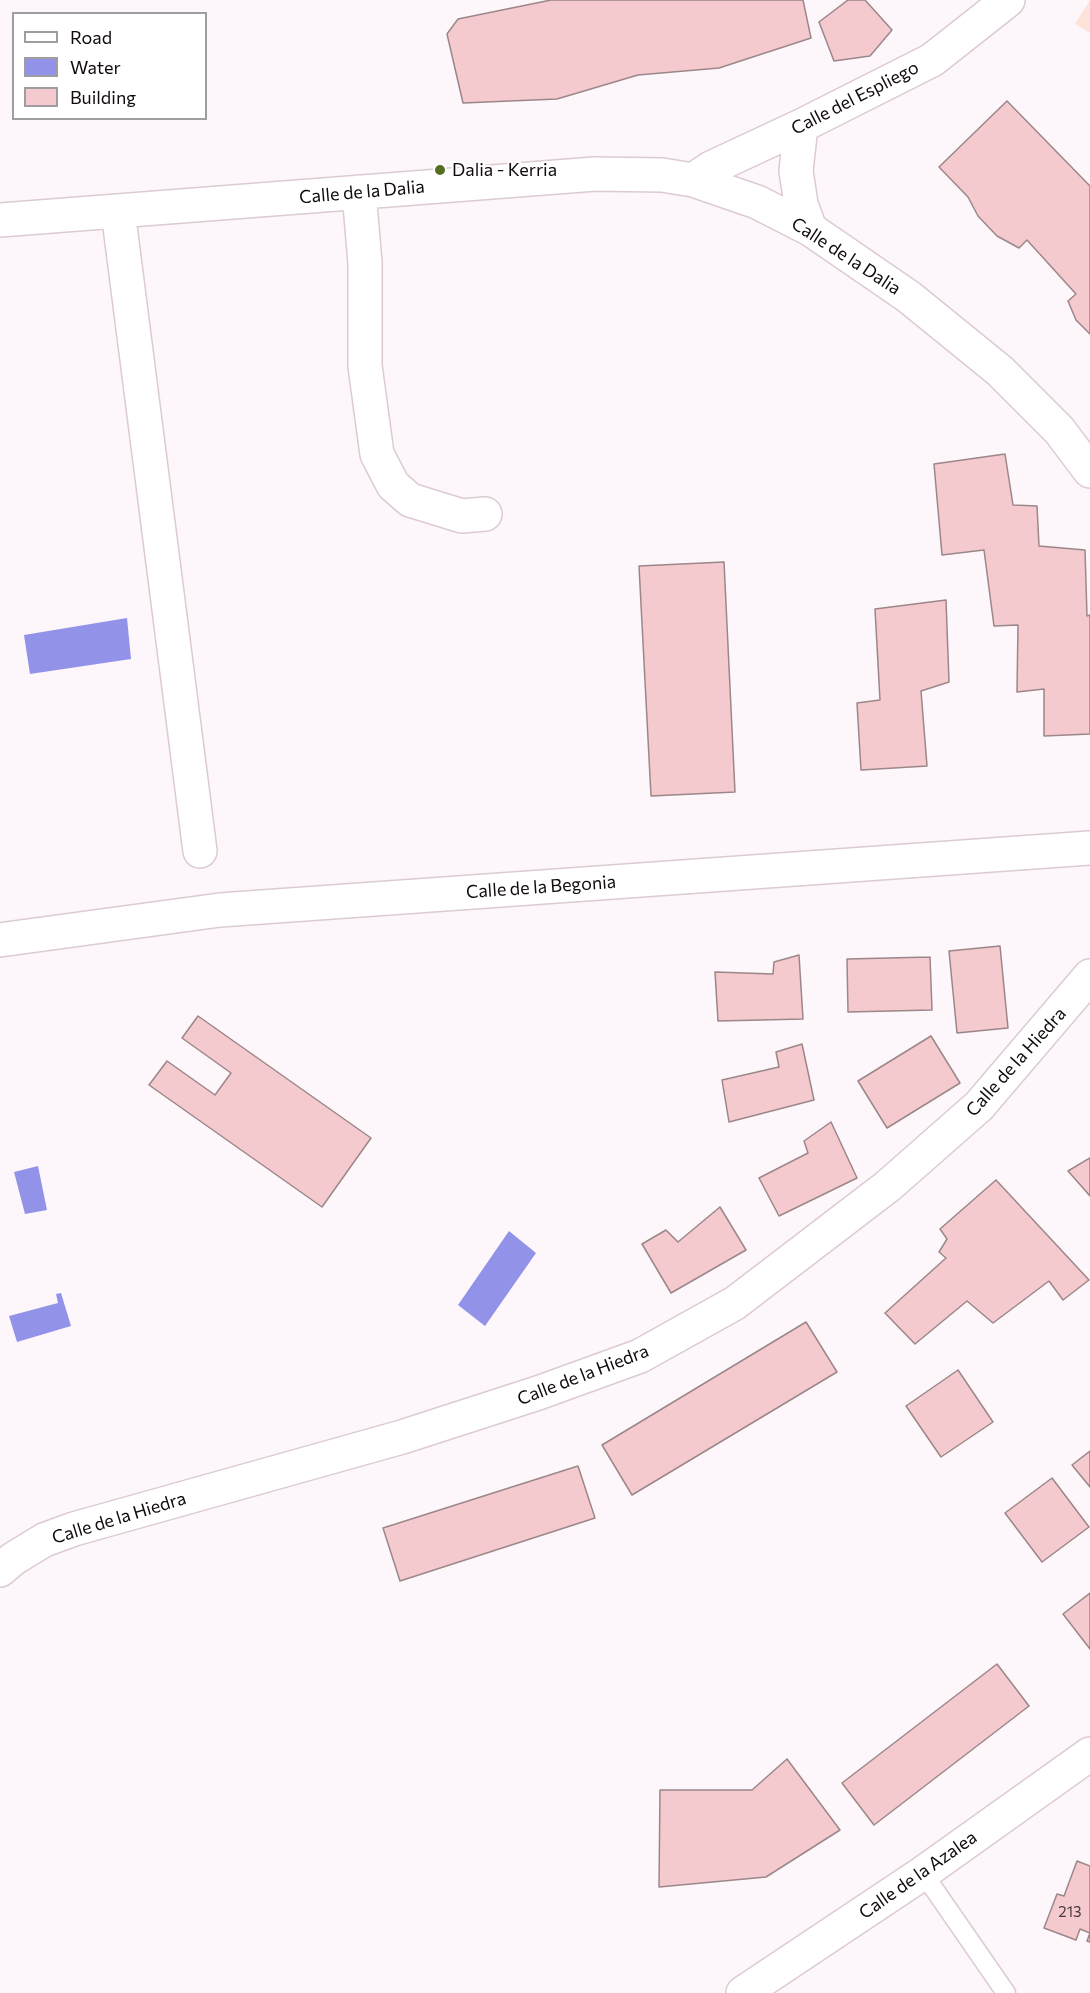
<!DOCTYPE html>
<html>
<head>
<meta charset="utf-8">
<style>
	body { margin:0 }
	#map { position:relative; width:1090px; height:1993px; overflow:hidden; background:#fdf6fa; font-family:Commissioner,sans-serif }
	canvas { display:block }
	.legend { position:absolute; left:12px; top:12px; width:195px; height:108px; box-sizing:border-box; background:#fff; border:2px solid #9f9d9f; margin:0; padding:8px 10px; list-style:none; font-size:18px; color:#100a0e }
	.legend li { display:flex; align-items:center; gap:12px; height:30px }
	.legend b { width:30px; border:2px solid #9f9d9f }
</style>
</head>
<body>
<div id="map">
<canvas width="1090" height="1993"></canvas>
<ul class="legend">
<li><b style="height:8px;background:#fff"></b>Road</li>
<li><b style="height:16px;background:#9293e8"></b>Water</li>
<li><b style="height:16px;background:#f5cacf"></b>Building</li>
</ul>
</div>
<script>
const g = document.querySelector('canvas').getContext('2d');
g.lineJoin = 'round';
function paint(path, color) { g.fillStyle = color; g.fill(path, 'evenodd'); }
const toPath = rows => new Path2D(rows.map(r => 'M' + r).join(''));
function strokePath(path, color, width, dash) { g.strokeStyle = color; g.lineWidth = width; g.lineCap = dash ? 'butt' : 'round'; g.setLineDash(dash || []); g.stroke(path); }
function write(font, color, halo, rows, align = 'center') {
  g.font = font + ' Commissioner,sans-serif'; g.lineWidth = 4.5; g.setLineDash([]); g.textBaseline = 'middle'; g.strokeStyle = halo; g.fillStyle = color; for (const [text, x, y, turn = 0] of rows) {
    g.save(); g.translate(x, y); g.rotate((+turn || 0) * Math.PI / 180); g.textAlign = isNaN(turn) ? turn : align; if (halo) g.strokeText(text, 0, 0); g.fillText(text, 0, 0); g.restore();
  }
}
const green = toPath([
	[1090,0,1090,33,1075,24]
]);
const water = toPath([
	[127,618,131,659,30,674,24,635],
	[38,1166,47,1210,25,1214,14,1172],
	[509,1231,536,1253,485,1326,458,1305],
	[61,1293,71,1326,17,1342,9,1316,58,1303,56,1294]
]);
const building = toPath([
	[551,0,803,0,811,38,719,68,638,75,557,99,463,103,447,34,458,19,551,0],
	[848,0,865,0,892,30,870,56,834,61,819,22,848,0],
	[1007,101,1090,186,1090,334,1076,320,1068,301,1076,294,1027,240,1019,248,997,236,978,216,968,197,939,167,1007,101],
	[1005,454,1013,505,1037,506,1039,546,1085,550,1087,616,1090,615,1090,734,1044,736,1044,689,1017,692,1018,625,994,626,984,550,942,555,934,464,1005,454],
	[724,562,735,792,651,796,639,566,724,562],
	[946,600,949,682,921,691,927,766,861,770,857,703,880,700,875,609,946,600],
	[1000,946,1008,1028,957,1033,949,951,1000,946],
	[799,955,803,1019,718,1021,715,972,773,974,774,962,799,955],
	[930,957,932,1010,848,1012,847,959,930,957],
	[198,1016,371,1138,322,1207,149,1085,167,1061,215,1095,231,1073,182,1038,198,1016],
	[931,1036,960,1083,887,1128,858,1081,931,1036],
	[802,1044,814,1100,729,1122,722,1080,779,1067,776,1052,802,1044],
	[831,1122,857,1178,779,1216,759,1178,808,1153,804,1141,831,1122],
	[1090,1158,1090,1196,1068,1171,1090,1158],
	[996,1180,1089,1280,1063,1300,1049,1281,993,1323,967,1301,915,1344,885,1313,946,1258,939,1252,947,1239,940,1229,996,1180],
	[720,1207,746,1250,671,1293,642,1244,666,1230,678,1242,720,1207],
	[806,1322,837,1372,632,1495,602,1445,806,1322],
	[958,1370,993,1422,941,1457,906,1406,958,1370],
	[1090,1451,1090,1487,1072,1465,1090,1451],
	[578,1466,595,1518,400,1581,383,1528,578,1466],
	[1052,1478,1089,1527,1042,1562,1005,1513,1052,1478],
	[1090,1593,1090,1649,1063,1614,1090,1593],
	[997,1664,1029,1706,874,1825,842,1783,997,1664],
	[787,1759,840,1830,766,1877,659,1887,660,1790,752,1790,787,1759],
	[1077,1861,1090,1866,1090,1942,1087,1941,1090,1933,1080,1929,1076,1940,1044,1928,1057,1894,1064,1896,1077,1861]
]);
const lane = toPath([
	[923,1873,1006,1993]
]);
const street = toPath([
	[801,126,796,171,801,204,810,229],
	[693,180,711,168,801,126,932,60,1008,0],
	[359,192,365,263,365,366,377,454,393,485,410,500,462,516,485,514],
	[118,211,200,851],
	[0,220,595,174,662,175,693,180,757,202,810,229,909,297,1000,371,1059,430,1090,471],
	[0,940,220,910,1090,848],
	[0,1570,13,1559,44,1540,74,1529,402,1437,538,1393,640,1356,735,1303,888,1186,979,1106,1090,976],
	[743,1993,923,1873,1090,1754]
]);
const markers = [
	[440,170,6,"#536e21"]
];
const numberNames = [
	["213",1070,1912]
];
const streetNames = [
	["Calle del Espliego",855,98,-27],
	["Calle de la Dalia",362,192,-5],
	["Calle de la Dalia",846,256,33],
	["Calle de la Begonia",541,887,-4],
	["Calle de la Hiedra",1016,1062,-48],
	["Calle de la Hiedra",583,1375,-21],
	["Calle de la Hiedra",119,1518,-17],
	["Calle de la Azalea",918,1875,-35]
];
const poiNames = [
	["Dalia - Kerria",452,170]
];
paint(green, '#fde3da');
paint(water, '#9293e8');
paint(building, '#f5cacf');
strokePath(building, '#9b8789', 1.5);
strokePath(lane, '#dccad5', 21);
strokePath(street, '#dccad5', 36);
strokePath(lane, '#fff', 18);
strokePath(street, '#fff', 33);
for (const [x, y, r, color] of markers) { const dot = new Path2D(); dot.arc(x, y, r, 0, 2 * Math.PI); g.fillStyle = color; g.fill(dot); strokePath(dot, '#fff', 2); }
write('15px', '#493a3e', null, numberNames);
write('18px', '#100a0e', '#fff', streetNames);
write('18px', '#100a0e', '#fff', poiNames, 'left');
</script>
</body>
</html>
